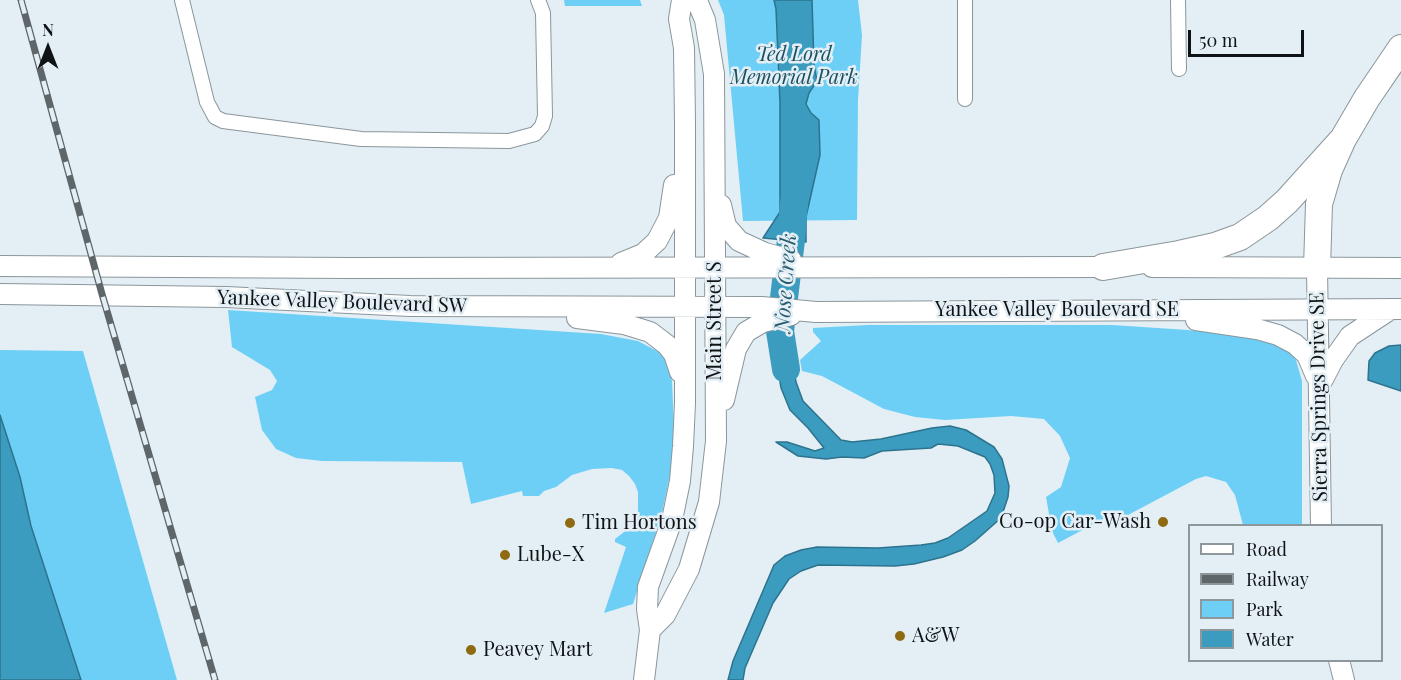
<!DOCTYPE html>
<html>
<head>
<meta charset="utf-8">
<style>
	body { margin:0 }
	#map { position:relative; width:1401px; height:680px; overflow:hidden; background:#e3eff5; font-family:"Playfair Display",serif }
	canvas { display:block }
	.legend { position:absolute; left:1188px; top:524px; width:195px; height:138px; box-sizing:border-box; background:#e3eff5; border:2px solid #8e979b; margin:0; padding:8px 10px; list-style:none; font-size:18px; color:#0f1315 }
	.legend li { display:flex; align-items:center; gap:12px; height:30px }
	.legend b { width:30px; border:2px solid #8e979b }
	.north { position:absolute; left:18px; top:18px; width:60px; height:60px; -webkit-text-stroke:4px #e3eff5; paint-order:stroke; rotate:0deg; font-size:16px; font-weight:700; line-height:24px; text-align:center; color:#0f1315 }
	.north::after { content:''; display:block; margin:auto; width:21px; height:27px; background:#0f1315; clip-path:polygon(50% 0,100% 100%,50% 72%,0 100%) }
	.scale { position:absolute; left:1188px; top:30px; width:116px; height:27px; box-sizing:border-box; border:3px solid #0f1315; border-top:0; padding-left:8px; font-size:18px; line-height:21px; white-space:nowrap; color:#0f1315; -webkit-text-stroke:4px #e3eff5; paint-order:stroke }
</style>
</head>
<body>
<div id="map">
<canvas width="1401" height="680"></canvas>
<ul class="legend">
<li><b style="height:8px;background:#fff"></b>Road</li>
<li><b style="height:8px;background:#5f6669"></b>Railway</li>
<li><b style="height:16px;background:#6ecff6"></b>Park</li>
<li><b style="height:16px;background:#3b9cc0"></b>Water</li>
</ul>
<div class="north">N</div>
<div class="scale">50 m</div>
</div>
<script>
const g = document.querySelector('canvas').getContext('2d');
g.lineJoin = 'round';
function paint(path, color) { g.fillStyle = color; g.fill(path, 'evenodd'); }
const toPath = rows => new Path2D(rows.map(r => 'M' + r).join(''));
function strokePath(path, color, width, dash) { g.strokeStyle = color; g.lineWidth = width; g.lineCap = dash ? 'butt' : 'round'; g.setLineDash(dash || []); g.stroke(path); }
function write(font, color, halo, rows, align = 'center') {
  g.font = font + ' "Playfair Display",serif'; g.lineWidth = 5; g.setLineDash([]); g.textBaseline = 'middle'; g.strokeStyle = halo; g.fillStyle = color; for (const [text, x, y, turn = 0] of rows) {
    g.save(); g.translate(x, y); g.rotate((+turn || 0) * Math.PI / 180); g.textAlign = isNaN(turn) ? turn : align; if (halo) g.strokeText(text, 0, 0); g.fillText(text, 0, 0); g.restore();
  }
}
const green = toPath([
	[564,0,640,0,642,6,565,6],
	[718,0,858,0,862,35,858,100,857,220,743,221,724,15],
	[228,310,601,334,638,341,657,351,663,355,668,366,672,381,674,427,672,465,662,513,633,604,604,613,626,547,615,542,615,539,633,525,638,510,638,492,635,484,629,476,622,470,612,468,592,469,572,475,556,487,544,491,539,496,523,496,522,491,471,504,462,462,322,461,296,458,276,449,262,430,255,397,272,390,277,381,270,370,232,347],
	[868,325,1112,325,1203,331,1261,339,1282,347,1290,352,1296,360,1302,381,1302,525,1243,525,1235,495,1226,482,1206,476,1196,479,1111,524,1107,517,1058,543,1052,531,1046,497,1061,487,1070,458,1060,436,1044,419,1011,416,945,420,915,417,884,409,822,376,802,371,800,360,821,341,813,332,813,328],
	[0,350,83,351,177,680,0,680]
]);
const water = toPath([
	[774,0,812,0,814,65,817,81,809,93,806,104,811,113,819,120,820,155,806,217,806,242,763,238,780,212,780,103,776,9,774,0],
	[788,330,796,382,803,401,841,440,852,442,881,439,932,428,950,426,966,430,994,447,1002,459,1009,486,1008,497,1001,518,975,541,962,550,943,557,914,564,895,566,818,565,801,571,789,579,773,603,745,668,743,680,728,680,733,661,774,565,785,556,801,550,817,547,878,548,921,545,935,543,948,538,987,511,995,493,994,475,990,464,985,457,958,446,938,444,931,448,882,451,864,458,842,457,826,459,798,456,776,442,787,442,815,451,824,448,808,428,790,410,781,388,772,333,788,330],
	[1401,345,1401,391,1368,380,1369,361,1375,353,1389,346,1401,345],
	[0,415,20,477,31,526,81,680,0,680,0,415]
]);
const river = toPath([
	[786,369,780,331,791,240,794,203]
]);
const street = toPath([
	[182,0,207,102,215,117,223,121,361,139,509,141,535,134,542,126,545,116,543,13,538,0],
	[965,0,965,99],
	[1178,0,1179,69]
]);
const secondary = toPath([
	[721,205,726,226,739,241,765,253,791,260],
	[621,263,643,254,657,241,669,218,674,185],
	[0,266,351,268,1116,267],
	[1152,267,1401,268],
	[1317,268,1321,526],
	[0,294,226,297,410,306,762,307,816,312,1401,309],
	[577,318,624,324,650,332,667,345,674,354,680,372],
	[1196,320,1257,329,1278,335,1295,344,1307,355,1316,376],
	[1321,383,1333,360,1350,336,1391,309],
	[724,400,736,349,746,332,763,322,791,315],
	[650,630,665,615,689,569,709,502,716,441,714,74,705,20,698,3,695,0],
	[1339,660,1344,680],
	[644,680,650,630,647,609,648,587,672,520,680,481,683,446,685,403,685,123,684,48,679,19,682,0]
]);
const highway = toPath([
	[1103,267,1179,254,1215,246,1240,237,1268,218,1287,201,1343,139],
	[1317,268,1319,204,1329,170,1343,139,1367,98,1401,48]
]);
const rail = toPath([
	[21,0,102,294,215,680]
]);
const markers = [
	[1163,522,6,"#906a10"],
	[570,523,6,"#906a10"],
	[505,555,6,"#906a10"],
	[900,636,6,"#906a10"],
	[471,650,6,"#906a10"]
];
const parkNames = [
	["Ted Lord",794,55],
	["Memorial Park",794,78]
];
const streetNames = [
	["Yankee Valley Boulevard SW",342,302,2],
	["Yankee Valley Boulevard SE",1057,310],
	["Main Street S",715,321,-90],
	["Sierra Springs Drive SE",1319,397,-91]
];
const poiNames = [
	["Co-op Car-Wash",1151,522,"right"],
	["Tim Hortons",582,523],
	["Lube-X",517,555],
	["A&W",912,636],
	["Peavey Mart",483,650]
];
const waterNames = [
	["Nose Creek",786,283,-86]
];
paint(green, '#6ecff6');
paint(water, '#3b9cc0');
strokePath(water, '#2e738d', 1.5);
strokePath(river, '#3b9cc0', 28);
strokePath(street, '#8b969b', 16);
strokePath(secondary, '#8b969b', 22);
strokePath(highway, '#8b969b', 28);
strokePath(street, '#fff', 14);
strokePath(secondary, '#fff', 20);
strokePath(highway, '#fff', 26);
strokePath(rail, '#5f6669', 7);
strokePath(rail, '#e3eff5', 4.5, [14]);
for (const [x, y, r, color] of markers) { const dot = new Path2D(); dot.arc(x, y, r, 0, 2 * Math.PI); g.fillStyle = color; g.fill(dot); strokePath(dot, '#e3eff5', 2); }
write('italic 20px', '#1b5063', '#e3eff5', parkNames);
write('20px', '#0f1315', '#e3eff5', streetNames);
write('20px', '#0f1315', '#e3eff5', poiNames, 'left');
write('italic 21px', '#295c70', '#e3eff5', waterNames);
</script>
</body>
</html>
